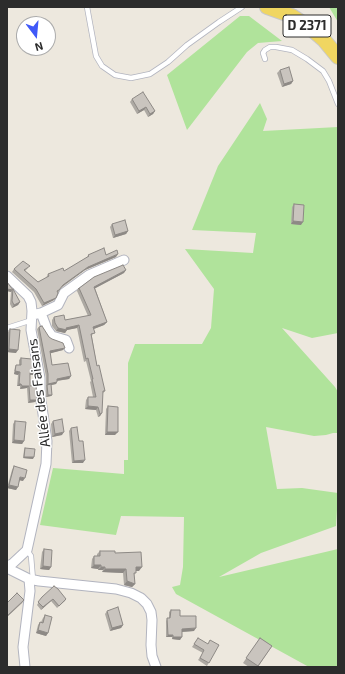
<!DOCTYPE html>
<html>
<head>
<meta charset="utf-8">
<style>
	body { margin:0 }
	#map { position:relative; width:345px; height:674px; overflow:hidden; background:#ede8de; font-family:"Exo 2",sans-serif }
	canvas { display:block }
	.frame { position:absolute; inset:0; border:8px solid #2c2c2c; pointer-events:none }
	.north { position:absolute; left:16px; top:16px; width:40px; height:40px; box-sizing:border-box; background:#fff; border:1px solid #ababab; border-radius:50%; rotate:164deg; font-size:11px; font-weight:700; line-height:16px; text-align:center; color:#2c2c2c }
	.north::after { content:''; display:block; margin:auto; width:14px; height:18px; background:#4059f8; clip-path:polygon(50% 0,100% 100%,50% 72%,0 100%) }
</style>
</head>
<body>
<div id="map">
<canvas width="345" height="674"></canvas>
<div class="frame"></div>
<div class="north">N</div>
</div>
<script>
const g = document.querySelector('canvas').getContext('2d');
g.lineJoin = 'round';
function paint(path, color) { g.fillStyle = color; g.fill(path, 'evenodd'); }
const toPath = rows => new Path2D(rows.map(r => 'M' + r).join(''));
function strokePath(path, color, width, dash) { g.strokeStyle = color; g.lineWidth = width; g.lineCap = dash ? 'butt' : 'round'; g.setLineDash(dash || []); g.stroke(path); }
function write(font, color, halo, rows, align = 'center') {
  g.font = font + ' "Exo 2",sans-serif'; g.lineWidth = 3; g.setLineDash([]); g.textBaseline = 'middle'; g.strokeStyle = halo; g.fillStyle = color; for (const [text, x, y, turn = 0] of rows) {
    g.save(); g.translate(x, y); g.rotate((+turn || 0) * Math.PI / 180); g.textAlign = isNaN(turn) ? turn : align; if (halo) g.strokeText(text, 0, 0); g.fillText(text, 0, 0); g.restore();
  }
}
const green = toPath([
	[329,7,338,7,338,22],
	[240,16,249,16,282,41,258,43,247,52,187,130,167,75],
	[260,103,267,119,263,131,338,127,338,333,312,338,282,328,335,387,338,392,338,433,333,433,326,435,314,436,266,427,277,489,302,488,338,493,336,526,261,553,219,577,338,549,338,667,309,667,176,594,172,587,180,585,183,567,184,517,121,516,116,535,40,525,53,468,124,474,124,460,128,460,128,363,135,344,202,344,211,328,214,289,185,249,253,253,256,233,192,230,218,166]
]);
const service = toPath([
	[87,7,96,56,102,66,115,75,131,78,150,74,168,62,187,45,219,22,242,7],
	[265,59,263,53,265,50,270,47,276,47,292,50,307,59,323,71,329,81,338,104],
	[7,328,32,320],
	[27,550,31,556,33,580]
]);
const minor = toPath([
	[7,276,28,296,31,302,32,311,31,330,40,378,40,394,47,441,46,464,27,550,12,564,7,566],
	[41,313,47,329,52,336,66,340,69,348],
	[32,315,41,313,58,305,64,293,89,275,124,260],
	[7,568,29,579,39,581,116,589,131,593,141,598,147,604,151,612,152,620,151,645,152,656,156,667],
	[25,667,23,647,30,591,29,579]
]);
const primary = toPath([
	[267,7,292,16,310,28,324,40,338,57]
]);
const wall = toPath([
	[280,70,293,81,291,84,282,87,277,73],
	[132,99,155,111,153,114,148,117,144,110,137,114,130,102],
	[294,204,301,225,291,224,292,207],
	[112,224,128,231,126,234,113,238,110,227],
	[88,255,106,255,116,257,85,270,61,288,54,300,42,306,34,292,12,272,14,269,28,268,25,271,38,282,46,278,48,274,64,271,87,258],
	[124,273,95,288,107,322,104,325,94,329,92,336,92,337,97,366,105,391,102,394,102,413,100,416,98,417,96,410,85,409,86,400,88,397,93,397,90,382,91,381,86,361,84,362,77,328,67,330,65,333,56,331,52,326,52,320,54,317,65,320,88,316,77,291,76,292,78,289],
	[7,282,20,302,18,305,12,308,10,304,11,292,7,291],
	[39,327,49,337,63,350,50,353,52,365,71,376,69,379,57,381,57,382,56,384,51,385,52,395,51,396,46,397,46,377,37,329],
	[10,329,16,353,7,352,8,332],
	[21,358,33,375,30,375,30,386,37,400,35,402,28,403,27,388,20,389,20,386,17,386,18,375,14,374,15,367,16,365,19,365,19,360],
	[108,406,115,435,105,435,106,409],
	[15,421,24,441,22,444,12,443,13,424],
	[53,421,62,435,52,437,51,424],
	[71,428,83,463,72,463,69,431],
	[25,448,33,459,23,458,24,450],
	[14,466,23,481,20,480,16,490,7,488,12,470],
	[44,549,51,567,49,570,40,569,42,552],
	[100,551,115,553,139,571,136,571,134,575,135,584,132,587,124,585,123,573,102,572,103,570,98,570,98,569,91,568,92,559,94,556,97,556,97,554],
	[42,597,66,599,65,601,57,608,51,601,41,610,37,605],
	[171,610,180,616,194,631,182,632,180,640,172,639,172,637,166,637,166,621,167,618,169,618,169,612],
	[107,611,123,625,121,628,110,631,105,614],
	[45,615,48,633,46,636,36,633,38,625,40,622,41,622,43,618],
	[198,638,214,652,207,666,198,660,203,653,192,647],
	[260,638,272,646,258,667,249,667,243,663]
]);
const shadedWall = toPath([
	[293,81,291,84,282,87,284,84],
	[146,107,144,110,137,114,139,111],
	[155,111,153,114,148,117,150,114],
	[293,221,303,222,301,225,291,224],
	[128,231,126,234,113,238,115,235],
	[118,254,116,257,85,270,60,288,63,285,88,267],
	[126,270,124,273,92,290,94,287],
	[7,289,12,290,11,292,7,291],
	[56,298,54,300,42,306,44,303],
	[20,302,18,305,12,308,14,305],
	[107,322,104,325,91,330,93,327],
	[79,325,77,328,67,330,65,333,56,331,58,328,66,328],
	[65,348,63,350,48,354,50,351],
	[9,349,18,350,16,353,7,352],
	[15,371,20,372,18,375,14,374],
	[35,372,33,375,28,375,30,373],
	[71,376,69,379,55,381,57,379],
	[57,382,56,384,47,386,47,385,46,386,48,384],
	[19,384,21,384,20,386,17,386],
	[22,386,29,386,27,388,20,389],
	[48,395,52,395,51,396,46,397],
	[30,400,37,400,35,402,28,403],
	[88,406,98,407,96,410,85,409],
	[102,413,100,416,98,417,100,414],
	[64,432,62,435,52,437,55,434],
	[107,432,118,432,115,435,105,435],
	[14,440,24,441,22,444,12,443],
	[24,457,34,457,33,459,23,458],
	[85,460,83,463,72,463,74,461],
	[20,477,25,478,23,481,18,480],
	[9,485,18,487,16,490,7,488],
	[94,565,101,565,98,569,91,568],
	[43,566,51,567,49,570,40,569],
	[101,567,105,567,103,570,98,570],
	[136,567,142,567,139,571,133,571],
	[105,569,126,569,123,573,102,572],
	[127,581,135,584,132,587,124,585],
	[53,599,51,601,41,610,43,607],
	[24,600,22,603,7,617,7,616],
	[123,625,121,628,110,631,112,628],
	[196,628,194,631,180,632,182,629],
	[38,630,48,633,46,636,36,633],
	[168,635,173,635,172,637,166,637],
	[173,637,182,637,180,640,172,639]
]);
const building = toPath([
	[289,67,293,81,284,84,280,70,289,67],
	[143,92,155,111,150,114,146,107,139,111,132,99,143,92],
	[294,204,304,205,303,222,293,221,294,204],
	[125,220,128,231,115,235,112,224,125,220],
	[104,248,106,255,117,250,118,254,88,267,63,285,59,290,57,291,58,293,56,298,44,303,36,289,14,269,23,261,30,266,24,270,38,282,49,276,48,274,63,268,64,271,89,256,88,255,104,248],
	[123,265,126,270,94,287,107,322,93,327,95,333,91,334,97,366,99,365,105,391,103,391,102,413,100,414,98,407,88,406,88,397,96,397,92,379,93,379,88,358,86,359,79,325,66,328,67,330,58,328,55,323,54,317,64,315,65,320,91,315,79,288,78,289,94,277,123,265],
	[7,282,13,290,7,289,7,282],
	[13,289,20,302,14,305,12,301,13,289],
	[42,326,49,337,52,339,63,343,65,348,50,351,52,365,68,363,71,376,57,379,57,382,48,384,48,374,39,327,42,326],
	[10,329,20,330,18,350,9,349,10,329],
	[21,358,32,359,35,372,30,373,30,386,36,385,37,400,30,400,29,386,22,386,21,384,19,384,20,372,15,371,16,365,21,365,21,358],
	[51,384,52,395,48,395,47,385,51,384],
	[108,406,118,407,118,432,107,432,108,406],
	[62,419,64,432,55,434,53,421,62,419],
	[15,421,26,422,24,441,14,440,15,421],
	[77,427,79,441,83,441,85,460,74,461,71,428,77,427],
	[25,448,35,449,34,457,24,457,25,448],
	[14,466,27,470,25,478,20,477,18,487,9,485,14,466],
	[44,549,52,550,51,567,43,566,44,549],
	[100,551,115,551,115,553,141,552,142,567,136,567,136,573,134,573,135,584,127,581,126,569,105,569,105,567,101,567,101,565,94,565,94,556,100,556,100,551],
	[54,586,58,589,66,599,59,606,53,599,43,607,38,602,42,597,54,586],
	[17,593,24,600,7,616,7,603,17,593],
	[118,607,123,625,112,628,107,611,118,607],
	[171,610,180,610,180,616,196,616,196,628,182,629,182,637,173,637,173,635,168,635,167,618,170,618,171,610],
	[45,615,52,617,48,633,38,630,40,622,43,623,45,615],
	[198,638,208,644,210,640,219,645,209,663,200,658,204,650,194,644,198,638],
	[260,638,272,646,258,666,246,658,260,638]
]);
const shields = [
	[307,26,48]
];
const shieldNames = [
	["D 2371",307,26]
];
const streetNames = [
	["Allée des Faisans",39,393,-97]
];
paint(green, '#b0e39b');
strokePath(service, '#b2b4bf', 6);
strokePath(minor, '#b2b4bf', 11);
strokePath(primary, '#c8c8c8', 16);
strokePath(service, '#fff', 4.5);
strokePath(minor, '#fff', 9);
strokePath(primary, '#f0d661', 14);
paint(wall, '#ada9a3');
paint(shadedWall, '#8d8985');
paint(building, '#c9c4be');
strokePath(building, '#8d8985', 1);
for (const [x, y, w] of shields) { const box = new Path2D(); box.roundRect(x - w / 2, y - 11, w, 22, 3); g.fillStyle = '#fff'; g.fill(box); strokePath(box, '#2c2c2c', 1); }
write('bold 13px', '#2c2c2c', null, shieldNames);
write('14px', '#2c2c2c', '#fff', streetNames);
</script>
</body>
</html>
